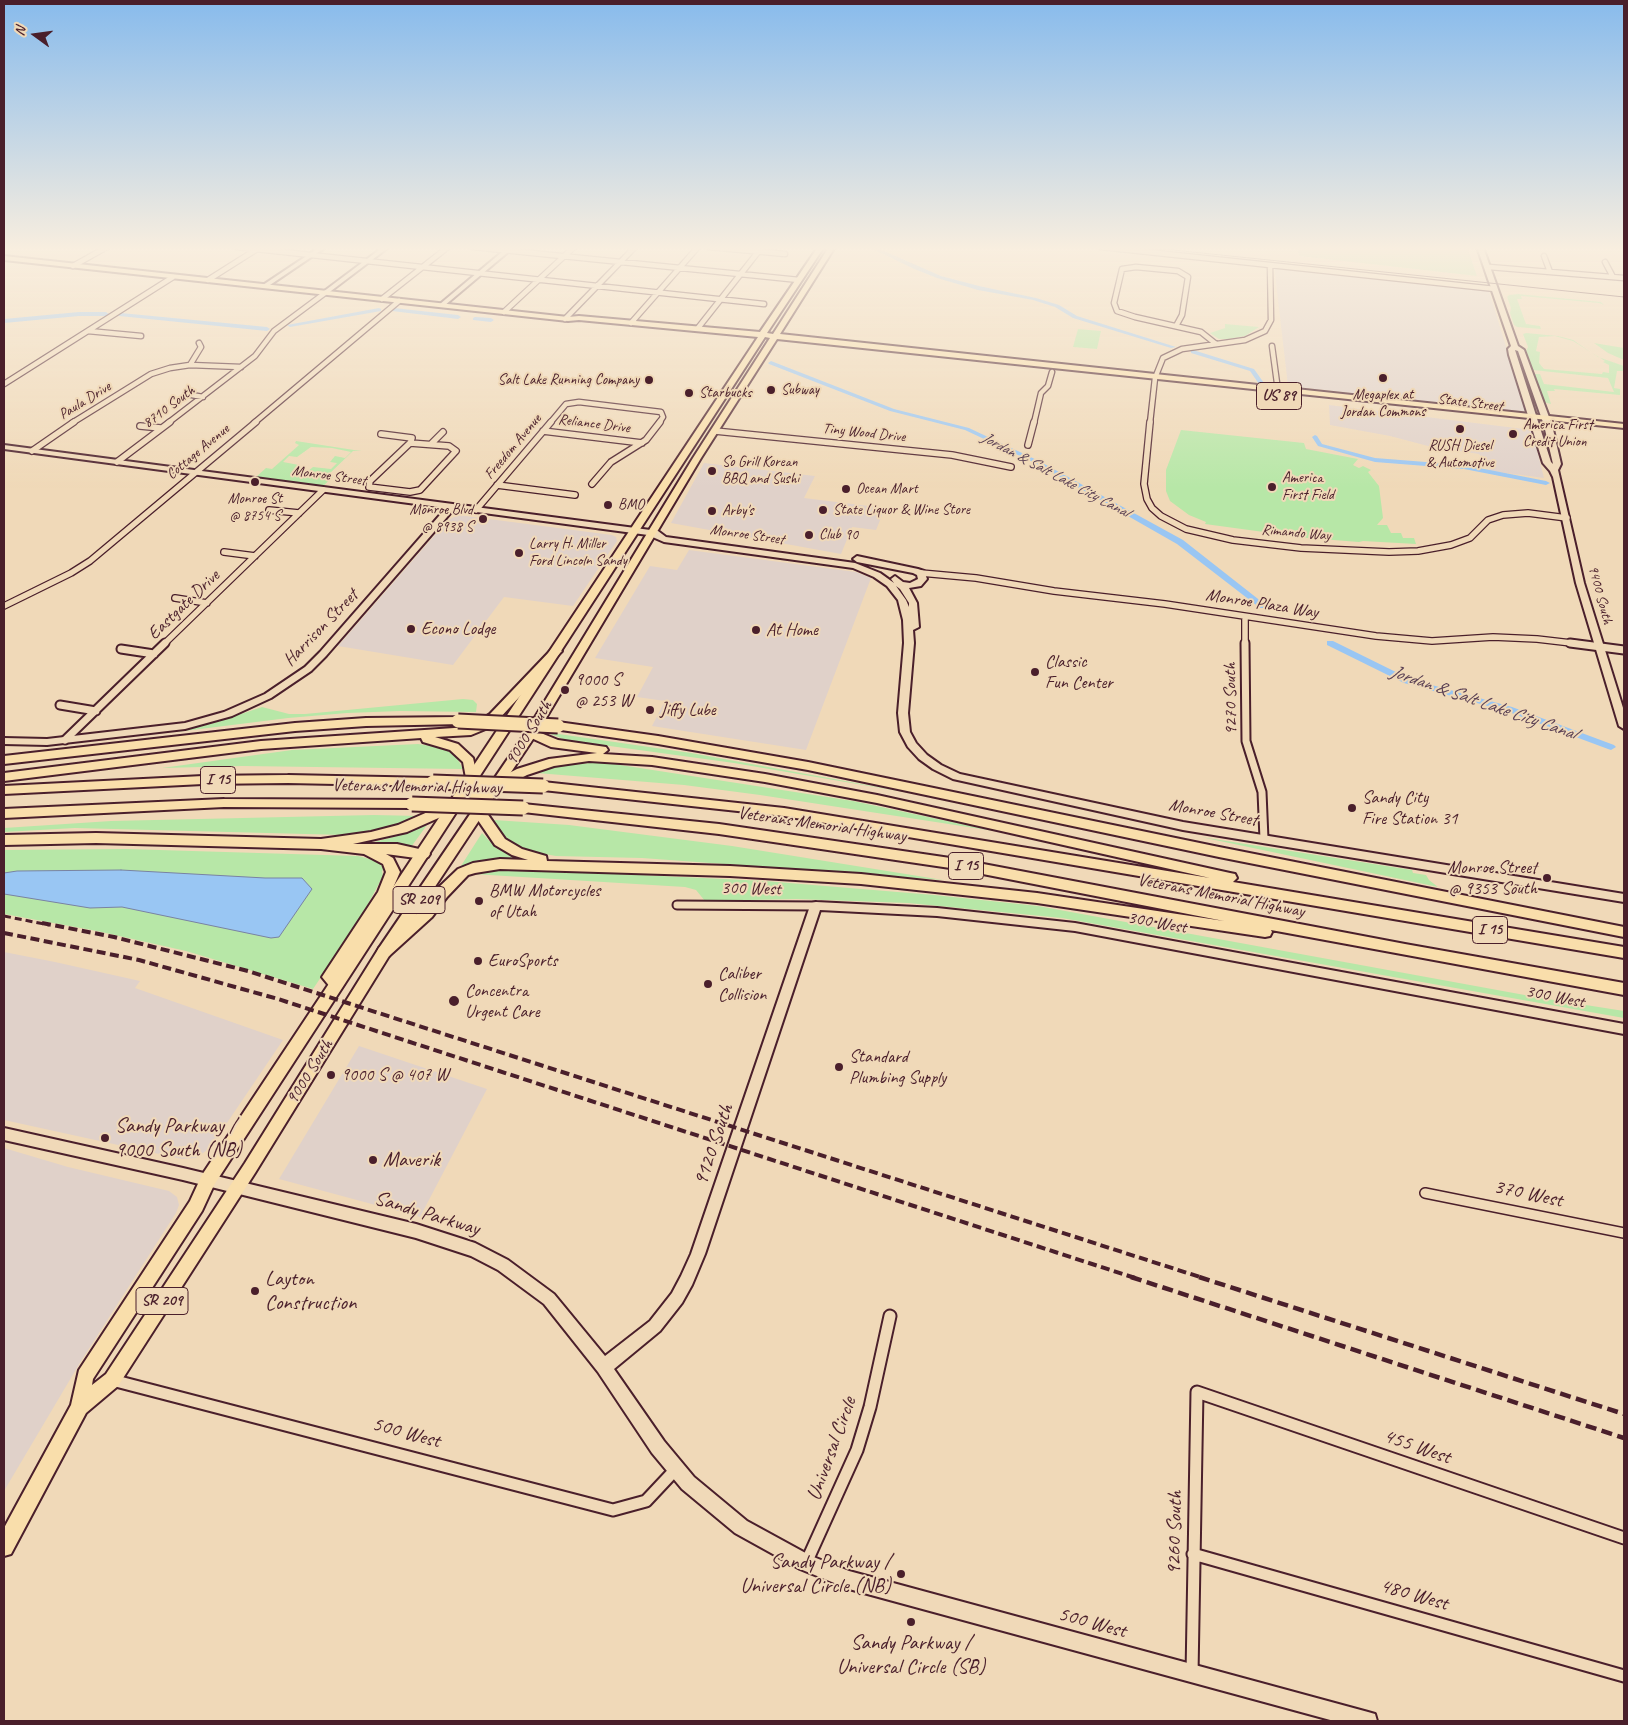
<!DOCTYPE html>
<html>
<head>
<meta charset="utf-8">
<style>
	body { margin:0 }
	#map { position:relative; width:1628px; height:1725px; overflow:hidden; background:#f0d9b8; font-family:Caveat,sans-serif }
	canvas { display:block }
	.frame { position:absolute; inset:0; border:5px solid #4a1f2b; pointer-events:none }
	.north { position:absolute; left:10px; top:10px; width:50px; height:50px; -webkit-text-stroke:4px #f0d9b8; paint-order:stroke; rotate:284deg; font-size:14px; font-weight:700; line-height:20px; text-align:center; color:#4a1f2b }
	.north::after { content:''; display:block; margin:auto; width:18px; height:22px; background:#4a1f2b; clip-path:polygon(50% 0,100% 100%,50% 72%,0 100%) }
</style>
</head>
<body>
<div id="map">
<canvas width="1628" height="1725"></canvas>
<div class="frame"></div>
<div class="north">N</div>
</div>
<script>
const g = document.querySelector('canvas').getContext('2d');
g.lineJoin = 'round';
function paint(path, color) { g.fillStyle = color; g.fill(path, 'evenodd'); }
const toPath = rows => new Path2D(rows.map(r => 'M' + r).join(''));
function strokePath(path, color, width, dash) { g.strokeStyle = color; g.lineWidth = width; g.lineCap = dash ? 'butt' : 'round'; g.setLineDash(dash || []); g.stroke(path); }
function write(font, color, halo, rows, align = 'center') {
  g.font = font + ' Caveat,sans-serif'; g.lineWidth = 4; g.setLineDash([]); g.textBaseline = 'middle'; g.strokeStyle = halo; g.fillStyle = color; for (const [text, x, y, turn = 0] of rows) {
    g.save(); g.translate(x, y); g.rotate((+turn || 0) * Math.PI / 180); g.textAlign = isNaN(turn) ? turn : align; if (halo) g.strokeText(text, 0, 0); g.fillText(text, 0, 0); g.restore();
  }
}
const built = toPath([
	[1274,265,1489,291,1526,412,1288,386],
	[1329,405,1532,430,1544,478,1491,471,1479,454,1428,446,1390,436,1330,425],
	[704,463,815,476,804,498,885,508,876,530,852,527,841,554,671,523],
	[458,515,612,535,616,537,617,541,573,606,504,597,453,665,338,646,448,520],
	[689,550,856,572,871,578,806,750,652,726,665,701,637,697,653,667,595,658,650,566,677,570],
	[4,952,55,962,140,981,135,988,283,1040,210,1148,196,1158,182,1159,4,1120],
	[359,1046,487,1089,420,1217,279,1179],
	[4,1148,68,1167,169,1191,177,1197,179,1205,176,1213,81,1361,4,1491]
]);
const green = toPath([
	[1298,247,1467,247,1477,276,1299,256],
	[1518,294,1601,302,1604,305,1599,303,1521,296,1522,299,1517,299,1526,324,1540,326,1541,329,1517,327,1514,325,1510,313,1511,308,1507,297,1509,295],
	[1225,324,1259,327,1245,336,1228,339,1219,339,1210,333,1225,328],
	[1078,329,1101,331,1097,349,1073,347],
	[1526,333,1558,336,1573,340,1598,357,1624,366,1624,371,1617,371,1614,388,1620,389,1620,395,1554,389,1555,391,1547,391,1551,404,1543,402,1534,374,1540,374,1544,384,1614,392,1608,378,1533,370,1526,351,1528,347,1523,334],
	[1555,336,1573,341,1605,361,1603,362,1609,365,1609,373,1603,372,1602,374,1544,369,1539,363,1540,352,1536,351,1539,337],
	[1594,343,1624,348,1624,360,1608,353],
	[1181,430,1304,443,1306,449,1358,459,1353,465,1359,468,1363,466,1371,470,1368,472,1379,486,1383,518,1377,525,1387,525,1391,533,1401,533,1403,538,1414,538,1416,544,1363,541,1359,542,1308,538,1205,524,1206,522,1189,515,1170,501,1166,491,1166,470],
	[296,441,354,450,362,450,353,451,327,476,333,477,323,486,256,477,266,468,272,469,299,445,295,443],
	[311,447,332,448,351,452,345,458,335,456,330,462,337,463,331,469,313,467,307,472,300,471,294,470,299,465,283,462,289,456,297,457],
	[463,699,473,700,477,704,476,712,400,711,347,713,288,718,176,732,214,723,262,707,289,714,305,714],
	[545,732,691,753,922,795,734,763,566,740],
	[418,744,437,747,448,751,457,758,463,769,242,766,162,768,292,750],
	[601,762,853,801,994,831,760,795,684,785,537,773,558,766],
	[374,815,420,816,401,824,374,832,344,835,75,828,4,832,4,828,111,821],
	[494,820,569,825,732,846,943,880,642,858,556,856,533,852,516,845,501,834],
	[427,825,411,847,363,845,401,835],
	[482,833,496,848,520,860,479,861,459,869],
	[1201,837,1412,870,1413,873,1426,875,1429,880,1438,887],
	[126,849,358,856,374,860,382,865,384,869,382,871,383,876,360,919,313,989,186,951,97,931,4,914,4,850],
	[496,868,765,881,934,895,1038,906,1541,998,1624,1011,1624,1018,1062,918,908,903,796,899,705,901,696,890,685,887,473,874,472,873]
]);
const water = toPath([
	[121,870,265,878,302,878,312,889,279,937,271,938,122,907,90,908,4,894,4,873,17,871,121,870]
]);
const canal = toPath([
	[869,247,875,247,941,276,979,286,1036,298,1059,305,1077,316,1176,347,1171,348,1073,318,1055,307,1033,300,978,290,937,278,912,268,869,247],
	[379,308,381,309,381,311,290,327,287,325,379,308],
	[394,308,458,315,461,317,458,319,392,311,392,309,394,308],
	[79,312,106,312,109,314,106,316,79,316,4,323,4,319,79,312],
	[121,313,267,327,270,329,267,331,119,316,118,315,121,313],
	[475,317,491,318,494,320,491,322,473,320,473,318,475,317],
	[1193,350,1254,369,1264,383,1259,384,1250,371,1191,353,1191,351,1193,350],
	[771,361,894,409,969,428,1039,461,1183,540,1267,606,1266,608,1260,608,1177,544,1035,463,965,430,890,411,769,364,768,363,771,361],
	[1315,435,1317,436,1322,444,1375,458,1464,465,1546,481,1550,483,1546,485,1464,469,1375,462,1318,446,1312,437,1315,435],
	[1327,641,1333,641,1410,679,1512,707,1614,745,1616,747,1611,750,1608,749,1506,711,1404,683,1327,645,1327,641]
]);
const streetFar4 = toPath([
	[237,247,764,304],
	[473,247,799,280],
	[709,247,785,254],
	[1101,247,1495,289],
	[1544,256,1550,272],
	[1605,262,1613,277],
	[73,266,107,247],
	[1489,267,1624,278],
	[208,280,257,249],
	[382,299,448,247],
	[504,312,574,247],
	[565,319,635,247],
	[631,323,698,247],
	[1176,326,1182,315,1188,277,1178,271,1136,267,1122,269,1114,303,1117,311,1135,317,1201,332,1216,344],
	[698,328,762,247],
	[88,331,141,336],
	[1272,346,1277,383],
	[190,365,201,347,199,343],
	[4,384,173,277],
	[186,394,203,397],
	[72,423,151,374,170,368,190,365,241,367],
	[168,423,255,356,274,331,325,293],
	[254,423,399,301],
	[550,423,566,404,579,402,661,412,663,417,659,423],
	[1034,423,1041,393,1048,386,1052,372],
	[1150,423,1155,378,1163,358,1182,349,1245,340,1265,331,1271,320,1270,265]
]);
const streetFar3 = toPath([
	[1150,422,1144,484,1147,499,1152,508,1161,516,1186,529,1233,540,1301,548,1389,552,1418,551,1451,545,1470,538,1488,520,1503,515,1528,513,1567,518],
	[140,426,161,428],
	[543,431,642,443],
	[715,431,952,455,1011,467],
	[381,434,412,438,410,443],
	[410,443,449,446,456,451,420,490,410,492,369,487,370,481,410,443],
	[431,444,443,432],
	[1028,445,1034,422],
	[32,451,74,422],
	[117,462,170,422],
	[592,484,611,462,646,440,660,422],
	[497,485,575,495],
	[269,510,299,513],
	[476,510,551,422],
	[224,552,255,556],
	[921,573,976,578,1054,591,1165,604,1376,636,1432,641,1493,637,1537,639,1580,644],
	[175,598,207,603],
	[4,606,71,573,90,561,256,422],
	[1245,617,1245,644],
	[164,644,323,490]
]);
const streetFar2 = toPath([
	[1245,643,1246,741,1262,792,1264,839],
	[1570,643,1624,650],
	[121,649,154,654],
	[60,705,96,711],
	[65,740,165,643],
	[677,905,816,906]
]);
const streetFar1 = toPath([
	[1425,1193,1624,1233]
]);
const street = toPath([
	[112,1380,613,1510,646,1501,676,1469],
	[1193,1554,1624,1676],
	[806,1563,857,1450,870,1407,890,1316],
	[1192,1674,1197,1392,1624,1538]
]);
const secondary = toPath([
	[320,247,326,247,267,287,263,287,263,285,320,247],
	[383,247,389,247,327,294,323,294,323,292,383,247],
	[508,247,514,247,444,306,440,306,440,304,508,247],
	[1477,247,1483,247,1518,346,1524,350,1552,425,1561,464,1558,470,1584,583,1624,711,1624,729,1619,726,1576,583,1553,477,1550,471,1543,463,1509,355,1508,349,1511,346,1477,247],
	[1515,350,1518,351,1544,425,1553,464,1551,462,1515,350],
	[4,445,658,531,666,537,855,563,880,573,894,583,891,579,895,576,903,582,910,583,918,579,917,575,913,573,857,562,853,559,857,556,918,569,924,571,927,579,921,586,909,588,917,603,919,627,913,630,914,643,908,713,910,732,916,743,927,755,941,765,960,774,1183,822,1624,894,1624,902,1183,830,953,779,933,769,919,759,908,747,900,732,898,713,904,643,903,620,898,600,887,586,874,577,853,568,664,542,648,535,454,509,326,656,311,671,271,698,232,716,185,729,47,745,4,744,4,738,47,739,185,723,224,712,265,694,305,667,320,652,446,508,4,449,4,445],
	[896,586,900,589,909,603,909,607,906,600,896,586],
	[816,902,937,908,1075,923,1624,1024,1624,1034,1075,931,937,916,820,910,705,1254,692,1285,682,1303,660,1331,614,1369,664,1441,694,1477,747,1521,811,1556,849,1571,1368,1712,1375,1714,1377,1721,1334,1721,849,1589,800,1569,735,1533,682,1489,652,1453,598,1372,544,1304,498,1270,471,1256,416,1238,183,1180,4,1140,4,1128,183,1168,416,1224,475,1243,508,1260,554,1294,605,1356,650,1321,672,1293,681,1276,691,1254,810,906,812,903,816,902]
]);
const primary = toPath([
	[818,247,824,247,767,333,773,334,829,247,835,247,780,334,1624,424,1624,428,777,339,701,458,537,733,389,956,255,1173,118,1386,86,1413,11,1554,4,1556,4,1528,71,1405,79,1370,190,1201,202,1175,758,337,579,320,568,321,4,260,4,256,568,317,579,316,760,332,818,247],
	[765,337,770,338,693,458,526,732,379,948,245,1163,106,1374,92,1385,93,1379,202,1211,214,1185,765,337]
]);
const highway = toPath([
	[556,648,562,651,560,653,498,720,488,728,471,735,435,737,458,744,473,758,480,788,517,769,549,759,597,753,551,747,527,736,525,733,531,729,558,740,606,747,608,750,603,754,652,757,765,774,877,795,1230,873,1235,874,1237,878,1233,882,1624,947,1624,958,784,816,543,790,537,786,543,782,784,808,1210,878,877,803,765,782,652,765,589,761,554,766,527,775,482,798,484,809,505,839,522,849,546,856,547,861,730,866,861,874,1037,893,1224,921,957,869,719,834,523,812,518,811,516,808,518,805,523,804,719,824,957,859,1405,944,1624,983,1624,995,1271,930,1272,932,1270,936,1265,937,1037,903,861,884,730,876,500,869,475,873,468,875,447,897,432,917,389,956,384,958,379,956,377,952,379,948,422,909,437,889,458,869,473,863,500,859,528,860,512,855,495,845,471,810,470,804,407,832,353,844,397,844,428,851,430,854,428,857,423,859,386,854,393,858,400,872,389,897,338,976,344,984,341,988,336,990,331,988,322,977,378,892,386,872,383,864,364,854,321,849,96,843,4,845,4,835,96,833,321,839,371,832,398,825,469,794,463,762,450,750,423,742,421,738,261,749,4,781,4,773,261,741,469,727,490,714,552,649,556,648],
	[458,717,462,718,464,721,462,724,366,726,295,731,4,764,4,756,295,723,366,718,458,717],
	[558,722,658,736,808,762,1219,847,1624,927,1624,937,1219,857,808,770,658,744,554,729,552,726,558,722],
	[288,775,433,778,439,782,433,786,288,783,203,784,4,794,4,786,203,776,288,775],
	[224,799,412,800,417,801,419,804,417,807,412,808,224,807,4,818,4,809,224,799]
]);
const tram = toPath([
	[1144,247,1624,297]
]);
const railFar2 = toPath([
	[4,916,49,925]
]);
const railFar1 = toPath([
	[42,923,114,937,248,971,1203,1278],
	[4,933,139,960,278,999,1135,1278]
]);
const rail = toPath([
	[1131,1277,1624,1438],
	[1199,1277,1624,1414]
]);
const highwayBridge = toPath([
	[458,721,558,726],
	[433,782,543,786],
	[412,804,523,808]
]);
const markers = [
	[1383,378,5,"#4a1f2b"],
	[649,380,5,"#4a1f2b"],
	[771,390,5,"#4a1f2b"],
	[689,393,5,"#4a1f2b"],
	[1460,429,5,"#4a1f2b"],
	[1513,434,5,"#4a1f2b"],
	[712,471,5,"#4a1f2b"],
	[255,482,5,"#4a1f2b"],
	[1272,487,5,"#4a1f2b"],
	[846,489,5,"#4a1f2b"],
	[608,505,5,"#4a1f2b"],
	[823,510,5,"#4a1f2b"],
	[712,511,5,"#4a1f2b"],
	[483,519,5,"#4a1f2b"],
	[809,535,5,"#4a1f2b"],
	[519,553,5,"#4a1f2b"],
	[411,629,5,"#4a1f2b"],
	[756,630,5,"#4a1f2b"],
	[1035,672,5,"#4a1f2b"],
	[565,690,5,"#4a1f2b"],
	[650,710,5,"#4a1f2b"],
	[1352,808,5,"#4a1f2b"],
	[1547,878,5,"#4a1f2b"],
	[479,901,5,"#4a1f2b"],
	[478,961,5,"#4a1f2b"],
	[708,984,5,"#4a1f2b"],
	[454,1001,6,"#4a1f2b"],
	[839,1067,5,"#4a1f2b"],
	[331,1075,5,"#4a1f2b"],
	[105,1138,5,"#4a1f2b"],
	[373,1160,5,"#4a1f2b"],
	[255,1291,5,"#4a1f2b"],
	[901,1574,5,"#4a1f2b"],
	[911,1622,5,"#4a1f2b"]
];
const farPoinames = [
	["Salt Lake Running Company",639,380,"right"],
	["Subway",781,390],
	["Starbucks",699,393],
	["Megaplex at",1383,395,"center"],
	["Jordan Commons",1383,412,"center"],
	["America First",1523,425],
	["Credit Union",1523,442],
	["RUSH Diesel",1460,446,"center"],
	["& Automotive",1460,463,"center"],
	["So Grill Korean",722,462],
	["BBQ and Sushi",722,479],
	["America",1282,478],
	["First Field",1282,495],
	["Ocean Mart",856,489],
	["Monroe St",255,499,"center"],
	["@ 8754 S",255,516,"center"],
	["BMO",618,505],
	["Monroe Blvd",473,510,"right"],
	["@ 8938 S",473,527,"right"],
	["State Liquor & Wine Store",833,510],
	["Arby's",722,511],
	["Club 90",819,535],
	["Larry H. Miller",529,544],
	["Ford Lincoln Sandy",529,561]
];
const farStreetnames = [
	["Paula Drive",85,401,-32],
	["State Street",1470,403,7],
	["8710 South",169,407,-37],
	["Reliance Drive",594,424,7],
	["Tiny Wood Drive",864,433,6],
	["Freedom Avenue",513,447,-50],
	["Cottage Avenue",198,452,-40],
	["Monroe Street",329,476,8],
	["Rimando Way",1296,533,5],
	["Monroe Street",747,535,8],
	["9400 South",1600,595,75]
];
const shields = [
	[1279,396,45],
	[218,780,35],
	[966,866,35],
	[419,900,52],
	[1490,930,35],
	[162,1301,52]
];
const shieldNames = [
	["US 89",1279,396],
	["I 15",218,780],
	["I 15",966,866],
	["SR 209",419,900],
	["I 15",1490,930],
	["SR 209",162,1301]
];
const farWaternames = [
	["Jordan & Salt Lake City Canal",1055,475,28]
];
const streetNames = [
	["Monroe Plaza Way",1262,604,9],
	["Eastgate Drive",184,605,-44],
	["Harrison Street",321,628,-46],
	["9270 South",1231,699,-91],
	["9000 South",529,733,-58],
	["Veterans Memorial Highway",417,787,1],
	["Monroe Street",1213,813,10],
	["Veterans Memorial Highway",822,825,8],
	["300 West",751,889,1],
	["Veterans Memorial Highway",1221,896,11],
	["300 West",1157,923,10],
	["300 West",1555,997,11],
	["9000 South",310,1072,-58]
];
const poiNames = [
	["Econo Lodge",421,629],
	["At Home",766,630],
	["Classic",1045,662],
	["Fun Center",1045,683],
	["9000 S",575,680],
	["@ 253 W",575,701],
	["Jiffy Lube",660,710],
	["Sandy City",1362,798],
	["Fire Station 31",1362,819],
	["Monroe Street",1537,868,"right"],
	["@ 9353 South",1537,889,"right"],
	["BMW Motorcycles",489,891],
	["of Utah",489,912],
	["EuroSports",488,961],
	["Caliber",718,974],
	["Collision",718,995],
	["Concentra",465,991],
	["Urgent Care",465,1012],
	["Standard",849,1057],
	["Plumbing Supply",849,1078],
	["9000 S @ 407 W",341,1075]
];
const waterNames = [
	["Jordan & Salt Lake City Canal",1483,703,19]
];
const nearPoinames = [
	["Sandy Parkway /",115,1126],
	["9000 South (NB)",115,1150],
	["Maverik",383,1160],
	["Layton",265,1279],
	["Construction",265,1303],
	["Sandy Parkway /",891,1562,"right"],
	["Universal Circle (NB)",891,1586,"right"],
	["Sandy Parkway /",911,1643,"center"],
	["Universal Circle (SB)",911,1667,"center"]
];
const nearStreetnames = [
	["9120 South",714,1145,-71],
	["370 West",1528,1194,12],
	["Sandy Parkway",427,1214,17],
	["500 West",406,1433,15],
	["455 West",1417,1447,19],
	["Universal Circle",832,1449,-70],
	["9260 South",1175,1533,-89],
	["480 West",1414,1595,16],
	["500 West",1092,1623,15]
];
paint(built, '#e0d1c9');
paint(green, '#b7e7a7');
paint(water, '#99c6f3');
strokePath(water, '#7983a3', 1);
paint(canal, '#99c6f3');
strokePath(streetFar4, '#4a1f2b', 7);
strokePath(streetFar3, '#4a1f2b', 8);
strokePath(streetFar2, '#4a1f2b', 11);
strokePath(streetFar1, '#4a1f2b', 12);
strokePath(street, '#4a1f2b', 15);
strokePath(secondary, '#4a1f2b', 4);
strokePath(primary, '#4a1f2b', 4);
strokePath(highway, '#4a1f2b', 4);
strokePath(streetFar4, '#f0d9b8', 4.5);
strokePath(streetFar3, '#f0d9b8', 5.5);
strokePath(streetFar2, '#f0d9b8', 7);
strokePath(streetFar1, '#f0d9b8', 9);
strokePath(street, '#f0d9b8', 11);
paint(secondary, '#f0d9b8');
paint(primary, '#f9deab');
paint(highway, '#f9deab');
strokePath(tram, '#4a1f2b', 1);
strokePath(railFar2, '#4a1f2b', 3, [7, 4]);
strokePath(railFar1, '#4a1f2b', 4, [9, 4.5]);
strokePath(rail, '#4a1f2b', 4.5, [11, 5.5]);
strokePath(highwayBridge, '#4a1f2b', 17, []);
strokePath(highwayBridge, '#f9deab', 13);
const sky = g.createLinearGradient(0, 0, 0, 488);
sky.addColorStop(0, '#88bbec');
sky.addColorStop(0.51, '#f8eedf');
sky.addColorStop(1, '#f8eedf00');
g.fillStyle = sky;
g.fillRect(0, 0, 1628, 488);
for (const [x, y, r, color] of markers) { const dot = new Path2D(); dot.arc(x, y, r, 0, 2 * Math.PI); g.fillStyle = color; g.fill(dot); strokePath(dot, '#f0d9b8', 2); }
write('15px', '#4a1f2b', '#f0d9b8', farPoinames, 'left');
write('15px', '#4a1f2b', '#f0d9b8', farStreetnames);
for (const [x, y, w] of shields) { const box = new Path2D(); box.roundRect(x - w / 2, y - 13.5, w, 27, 4); g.fillStyle = '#f0d9b8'; g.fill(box); strokePath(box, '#4a1f2b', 1); }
write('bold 16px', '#4a1f2b', null, shieldNames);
write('italic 16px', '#5a4053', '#f0d9b8', farWaternames);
write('18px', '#4a1f2b', '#f0d9b8', streetNames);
write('18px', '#4a1f2b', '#f0d9b8', poiNames, 'left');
write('italic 19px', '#5a4053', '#f0d9b8', waterNames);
write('21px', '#4a1f2b', '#f0d9b8', nearPoinames, 'left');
write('21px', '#4a1f2b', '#f0d9b8', nearStreetnames);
</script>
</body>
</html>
